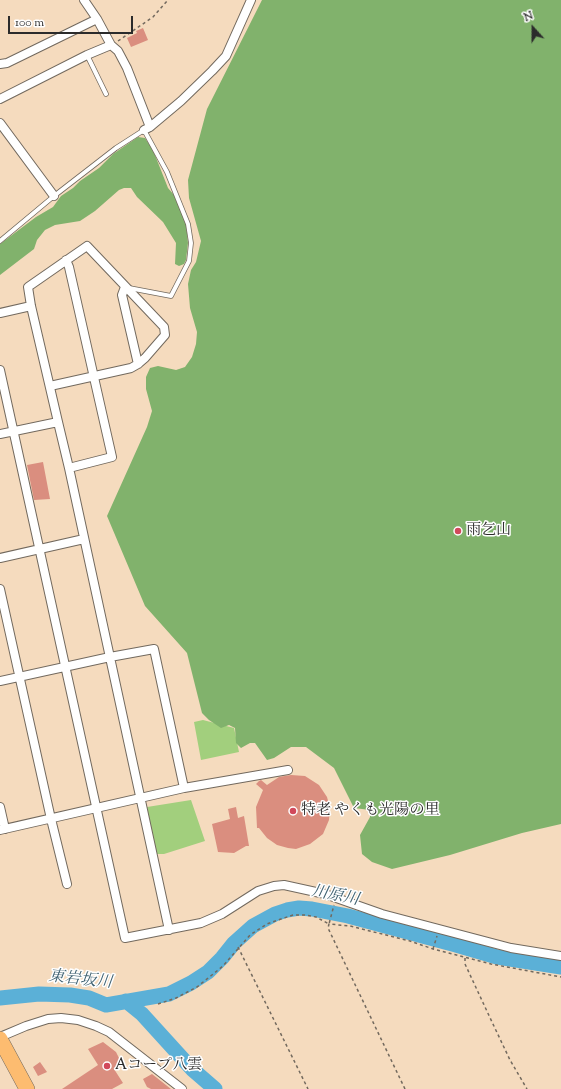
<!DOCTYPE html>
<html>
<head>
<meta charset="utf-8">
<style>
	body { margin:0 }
	#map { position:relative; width:561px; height:1089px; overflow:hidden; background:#f5dbbe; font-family:"Sorts Mill Goudy",serif }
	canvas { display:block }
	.north { position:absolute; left:513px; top:8px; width:40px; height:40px; -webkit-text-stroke:3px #fff; paint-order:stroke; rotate:339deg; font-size:11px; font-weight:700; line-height:16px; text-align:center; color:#2b2b2b }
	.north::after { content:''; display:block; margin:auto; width:14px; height:18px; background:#2b2b2b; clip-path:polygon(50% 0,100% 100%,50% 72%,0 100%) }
	.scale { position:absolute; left:8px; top:16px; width:125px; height:18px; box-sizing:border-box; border:2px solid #2b2b2b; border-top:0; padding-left:5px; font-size:12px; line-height:14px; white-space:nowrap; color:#2b2b2b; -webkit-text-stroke:3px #fff; paint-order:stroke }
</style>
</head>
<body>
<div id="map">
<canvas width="561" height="1089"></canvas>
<div class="north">N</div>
<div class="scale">100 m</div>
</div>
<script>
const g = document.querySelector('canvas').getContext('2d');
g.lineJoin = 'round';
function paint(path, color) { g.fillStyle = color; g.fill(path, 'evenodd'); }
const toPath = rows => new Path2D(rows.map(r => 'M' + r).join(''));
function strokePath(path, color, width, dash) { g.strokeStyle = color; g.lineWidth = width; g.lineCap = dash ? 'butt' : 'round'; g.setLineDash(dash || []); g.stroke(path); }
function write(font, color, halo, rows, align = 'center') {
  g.font = font + ' "Sorts Mill Goudy","Noto Serif JP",serif'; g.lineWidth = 3; g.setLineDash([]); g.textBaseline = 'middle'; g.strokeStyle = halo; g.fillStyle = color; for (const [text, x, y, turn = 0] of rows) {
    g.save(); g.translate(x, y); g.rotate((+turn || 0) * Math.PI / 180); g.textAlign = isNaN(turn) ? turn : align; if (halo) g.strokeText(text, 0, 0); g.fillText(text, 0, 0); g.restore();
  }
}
const green = toPath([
	[203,720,234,728,239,752,201,760,194,722],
	[191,800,205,841,164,854,156,854,147,807]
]);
const forest = toPath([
	[262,0,561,0,561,824,522,833,450,855,392,869,372,862,362,854,360,835,370,817,370,810,354,808,334,768,306,747,291,747,274,758,267,760,255,743,250,743,241,748,236,743,235,728,229,725,221,728,209,720,202,713,187,653,145,606,107,516,147,427,152,411,146,389,146,377,150,368,158,366,176,370,185,367,192,357,196,344,197,332,190,308,188,284,191,270,196,262,201,241,189,198,188,180,207,109],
	[138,137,145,138,153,150,168,188,174,195,186,223,188,243,186,260,184,264,179,266,175,264,176,243,163,222,137,197,131,188,124,188,119,190,95,211,80,221,55,225,45,230,37,240,34,249,0,275,0,244,36,217,53,207,61,196,73,188,80,181,99,168,113,154]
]);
const river = toPath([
	[0,998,39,994,70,995,89,998,106,1005,169,994,191,983,208,972,222,958,234,943,253,926,275,914,287,910,299,908,312,909,348,916,456,945,497,957,561,967],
	[126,1001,142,1014,192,1069,215,1089]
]);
const building = toPath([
	[143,28,148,40,131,47,127,38,137,33,136,31],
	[43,462,50,499,34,500,27,465],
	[291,775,305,776,319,785,327,797,330,808,329,820,323,834,310,844,296,849,288,848,277,845,267,838,259,828,257,828,256,807,263,790,256,784,259,781,261,780,267,785,279,777],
	[236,807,238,818,244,816,249,846,246,846,234,853,218,852,212,824,230,819,228,809],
	[103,1042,116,1052,122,1064,114,1069,123,1083,112,1089,62,1089,98,1065,88,1049],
	[40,1062,47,1072,38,1076,33,1067],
	[152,1074,171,1089,151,1089,147,1087,143,1079]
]);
const path = toPath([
	[118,41,153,17,168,0],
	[238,947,308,1089],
	[433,949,437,936],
	[465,958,465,964,492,1022,510,1060,527,1089],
	[158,1004,176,998,197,987,223,966,250,935,267,924,281,919,293,915,305,915,316,917,329,924,334,905],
	[405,1089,328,928,329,924,350,926,410,941,433,949,491,964,561,977]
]);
const lane = toPath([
	[87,55,106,94],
	[0,241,54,196,116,148,144,130,167,172,188,224,191,243,189,261,171,296,129,288]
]);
const street = toPath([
	[111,45,118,51,127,68,150,127,144,130],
	[0,64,7,63,97,19],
	[0,99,87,55,111,45,97,19,84,0],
	[0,123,54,196],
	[150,127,181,101,212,71,226,56,251,0],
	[66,260,69,267,112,457,69,468],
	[125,287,122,295,138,364],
	[0,313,31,306],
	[0,370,125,938,201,923,222,914,258,891,274,886,284,885,325,894,382,914,511,948,561,956],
	[50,386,131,368,138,364,145,358,165,335,164,327,87,246,28,287,31,306,58,422,69,468,169,930],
	[0,434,58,422],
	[0,558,84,539],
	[0,589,51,819,67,884],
	[0,681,110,657,154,649,184,788],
	[0,807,5,829],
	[0,830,184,788,288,770],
	[0,1037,26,1026,48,1019,61,1018,78,1020,96,1026,109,1032,182,1089]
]);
const highway = toPath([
	[0,1039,27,1089]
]);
const markers = [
	[458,531,4,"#d1495b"],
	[293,811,4,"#d1495b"],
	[107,1066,4,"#d1495b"]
];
const poiNames = [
	["雨乞山",466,531],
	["特老 やくも光陽の里",301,811],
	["Aコープ八雲",115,1066]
];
const waterNames = [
	["川原川",335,897,11],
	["東岩坂川",80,981,6]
];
paint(green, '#a2cf7d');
paint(forest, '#81b26c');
strokePath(river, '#5bb0d7', 15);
paint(building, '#da8e7f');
strokePath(lane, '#72695e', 5.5);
strokePath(street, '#72695e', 10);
strokePath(highway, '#72695e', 16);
strokePath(path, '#72695e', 1.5, [3, 3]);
strokePath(lane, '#fff', 4);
strokePath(street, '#fff', 8);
strokePath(highway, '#fdbc70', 15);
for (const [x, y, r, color] of markers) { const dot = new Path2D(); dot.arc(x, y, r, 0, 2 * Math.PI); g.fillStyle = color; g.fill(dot); strokePath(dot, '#fff', 1.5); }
write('15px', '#2b2b2b', '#fff', poiNames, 'left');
write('italic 16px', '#3e6070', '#fff', waterNames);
</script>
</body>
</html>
